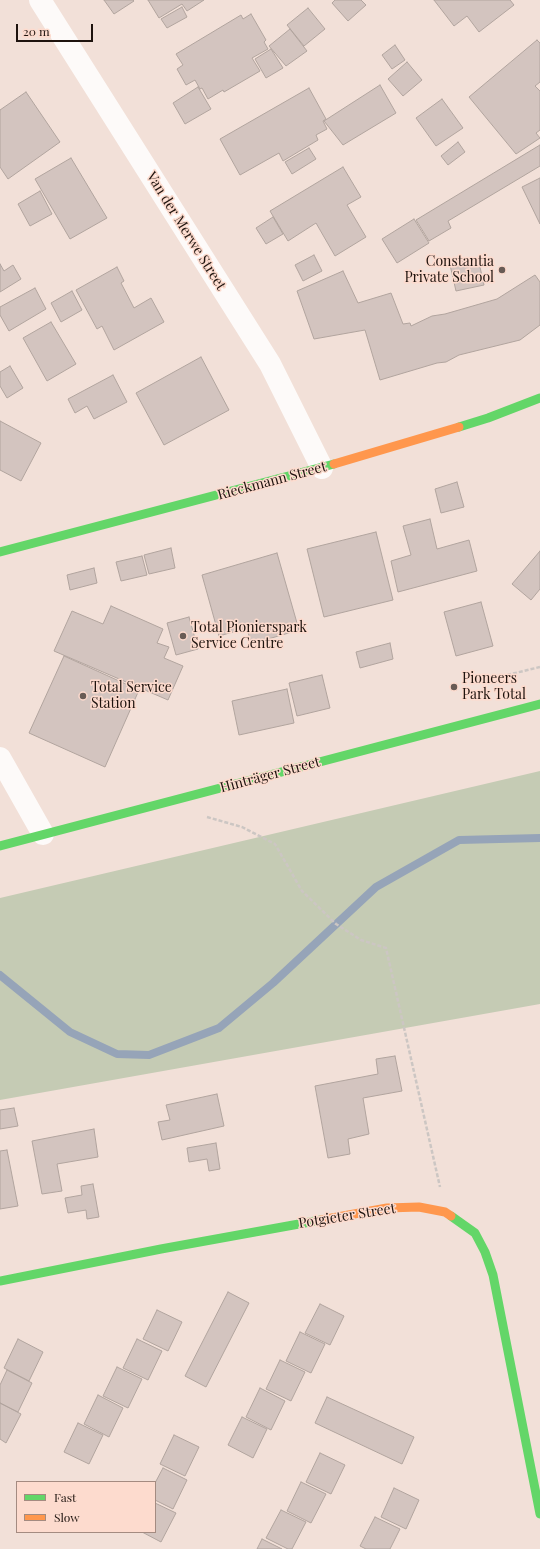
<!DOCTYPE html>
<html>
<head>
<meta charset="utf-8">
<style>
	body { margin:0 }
	#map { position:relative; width:540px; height:1549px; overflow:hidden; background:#f2e0d8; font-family:"Playfair Display",serif }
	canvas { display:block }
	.legend { position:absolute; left:16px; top:1481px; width:140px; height:52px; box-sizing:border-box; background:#fddbce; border:1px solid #a48b81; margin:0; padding:5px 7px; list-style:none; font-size:12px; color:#1e130e }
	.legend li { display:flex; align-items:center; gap:8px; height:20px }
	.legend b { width:20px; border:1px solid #a48b81 }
	.scale { position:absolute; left:16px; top:24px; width:77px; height:18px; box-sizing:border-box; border:2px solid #1e130e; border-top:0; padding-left:5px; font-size:12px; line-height:14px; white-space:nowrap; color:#1e130e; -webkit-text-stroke:3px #fddbce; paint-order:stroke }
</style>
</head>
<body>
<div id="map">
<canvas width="540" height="1549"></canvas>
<ul class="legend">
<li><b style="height:5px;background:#63d668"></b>Fast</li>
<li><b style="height:5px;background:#ff974d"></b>Slow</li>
</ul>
<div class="scale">20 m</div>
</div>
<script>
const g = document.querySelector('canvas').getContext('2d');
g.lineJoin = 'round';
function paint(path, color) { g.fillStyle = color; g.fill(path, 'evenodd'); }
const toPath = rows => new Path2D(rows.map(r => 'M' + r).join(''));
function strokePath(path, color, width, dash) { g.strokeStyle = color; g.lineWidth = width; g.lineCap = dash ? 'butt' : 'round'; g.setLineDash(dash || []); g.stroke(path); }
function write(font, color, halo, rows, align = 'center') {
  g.font = font + ' "Playfair Display",serif'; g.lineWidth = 3; g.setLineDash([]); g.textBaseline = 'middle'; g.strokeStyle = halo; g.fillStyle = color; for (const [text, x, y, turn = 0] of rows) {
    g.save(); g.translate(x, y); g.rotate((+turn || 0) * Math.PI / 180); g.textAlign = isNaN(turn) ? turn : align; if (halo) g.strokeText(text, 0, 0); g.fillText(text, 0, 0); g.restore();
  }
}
const green = toPath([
	[540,771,540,1004,0,1100,0,898]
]);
const stream = toPath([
	[0,975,70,1032,117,1054,149,1055,219,1028,273,983,376,887,459,840,540,838]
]);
const building = toPath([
	[104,0,133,0,134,1,114,14,104,0],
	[148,0,204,0,187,11,182,4,159,18,148,0],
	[335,0,361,0,366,5,348,21,332,3,335,0],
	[434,0,510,0,514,5,479,32,467,16,454,26,434,0],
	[182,7,187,17,167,28,161,19,182,7],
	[308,8,325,29,304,46,287,25,308,8],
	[251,14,266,40,264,42,268,49,252,58,260,71,224,92,223,90,208,99,202,88,200,89,195,80,186,85,177,69,183,65,176,54,241,15,243,19,251,14],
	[290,29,307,51,286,66,269,46,290,29],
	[537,40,540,43,540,82,535,86,540,91,540,130,536,133,540,138,516,154,469,97,537,40],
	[395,45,405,60,392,69,382,55,395,45],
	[271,49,283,68,266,78,255,59,271,49],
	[407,62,422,80,403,96,388,79,407,62],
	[380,85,396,113,343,145,324,121,380,85],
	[198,87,211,109,185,124,173,103,198,87],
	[309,88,326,119,323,121,327,129,316,135,318,140,283,161,279,153,240,175,220,139,309,88],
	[26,92,60,142,8,179,0,167,0,110,26,92],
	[442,99,463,128,436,146,416,118,442,99],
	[458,142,465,152,448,165,441,156,458,142],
	[540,145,540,166,448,221,451,228,429,241,416,220,540,145],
	[309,148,316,159,292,174,285,162,309,148],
	[71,158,107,218,70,239,35,179,71,158],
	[343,167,361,197,347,205,366,237,335,256,316,223,288,241,270,211,343,167],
	[540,178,540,224,522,187,540,178],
	[40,191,52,214,30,226,18,204,40,191],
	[273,217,283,234,266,244,256,228,273,217],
	[414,219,429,243,397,263,382,239,414,219],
	[314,255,322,271,303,281,295,265,314,255],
	[478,258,484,285,456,291,450,265,478,258],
	[0,264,4,271,13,265,21,279,0,292,0,264],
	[117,267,124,281,121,283,134,308,151,298,164,322,114,350,102,326,97,329,76,290,117,267],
	[343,271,358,303,391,293,403,324,410,323,411,326,432,316,445,314,497,299,535,275,540,282,540,325,520,340,459,355,446,362,437,363,380,380,365,330,314,339,297,291,343,271],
	[35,288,46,309,9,331,0,315,0,307,35,288],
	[72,291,82,310,61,322,51,303,72,291],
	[51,322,76,364,47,381,23,338,51,322],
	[201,357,229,410,164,445,136,393,201,357],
	[10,366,23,388,7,398,0,386,0,372,10,366],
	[113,375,127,402,94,419,87,406,75,413,68,399,113,375],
	[0,421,41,443,21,481,0,470,0,421],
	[457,482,464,507,441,513,435,489,457,482],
	[430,519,437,549,469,540,477,571,398,592,391,561,411,555,403,526,430,519],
	[376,532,393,600,324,617,307,549,376,532],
	[171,548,175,568,149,574,144,555,171,548],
	[540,551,540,589,531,600,512,584,540,551],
	[277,553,299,630,251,644,247,628,219,636,202,575,277,553],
	[142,556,147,575,121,581,116,562,142,556],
	[94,568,97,583,70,590,67,575,94,568],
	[481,602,493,646,456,656,444,612,481,602],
	[111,606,163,629,157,643,169,647,164,658,183,666,168,700,54,651,72,611,103,624,111,606],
	[189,617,198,649,176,655,167,623,189,617],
	[390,643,393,659,360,668,356,652,390,643],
	[64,656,139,690,105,767,29,733,64,656],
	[322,675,330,708,297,716,289,683,322,675],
	[287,689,294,723,239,735,232,701,287,689],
	[395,1056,402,1091,363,1098,369,1134,348,1139,350,1154,328,1158,315,1086,378,1074,376,1059,395,1056],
	[217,1094,224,1126,162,1140,158,1122,170,1120,166,1105,217,1094],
	[14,1108,18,1126,0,1129,0,1110,14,1108],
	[94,1129,98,1157,57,1164,62,1191,42,1194,32,1141,94,1129],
	[216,1143,220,1169,209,1171,207,1159,189,1162,187,1148,216,1143],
	[7,1150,18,1206,0,1209,0,1151,7,1150],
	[93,1184,99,1217,87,1219,86,1210,68,1213,65,1198,82,1195,81,1186,93,1184],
	[228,1292,249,1303,206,1387,185,1376,228,1292],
	[320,1304,344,1316,330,1345,305,1333,320,1304],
	[157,1310,182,1322,168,1351,143,1339,157,1310],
	[300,1332,325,1344,311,1373,286,1361,300,1332],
	[18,1339,43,1352,29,1381,4,1368,18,1339],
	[137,1339,162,1351,148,1380,123,1368,137,1339],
	[280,1360,305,1372,291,1401,266,1389,280,1360],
	[117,1367,142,1379,128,1408,103,1396,117,1367],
	[7,1370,32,1383,18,1412,0,1403,0,1385,7,1370],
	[260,1388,285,1401,271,1430,246,1417,260,1388],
	[98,1395,123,1408,109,1437,84,1424,98,1395],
	[327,1397,414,1437,402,1464,315,1423,327,1397],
	[0,1403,21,1414,6,1443,0,1439,0,1403],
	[242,1417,267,1429,253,1458,228,1445,242,1417],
	[78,1423,103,1435,89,1464,64,1452,78,1423],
	[174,1435,199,1447,185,1476,160,1464,174,1435],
	[320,1453,345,1465,331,1494,306,1482,320,1453],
	[163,1468,187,1480,173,1509,155,1500,155,1483,163,1468],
	[301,1482,326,1494,311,1523,287,1511,301,1482],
	[394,1488,419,1500,406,1529,381,1517,394,1488],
	[155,1503,176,1513,161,1542,142,1532,155,1532,155,1503],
	[281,1510,306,1522,292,1549,288,1549,266,1538,281,1510],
	[375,1517,400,1529,390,1549,366,1549,360,1546,375,1517],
	[262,1539,282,1549,257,1549,262,1539]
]);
const path = toPath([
	[478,682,540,667],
	[207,817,242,827,275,844,302,891,336,924,361,940,386,948,440,1187]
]);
const street = toPath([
	[40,0,270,364,322,468],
	[0,758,43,834]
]);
const fast = toPath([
	[459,427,488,418,540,398],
	[0,552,334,464],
	[0,846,540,704],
	[451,1216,475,1233,485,1252,493,1275,540,1514],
	[0,1281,161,1249,321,1220]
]);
const slow = toPath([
	[334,464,459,427],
	[321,1220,387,1208,419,1207,445,1212,451,1216]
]);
const markers = [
	[502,270,4,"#685b55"],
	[183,636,4,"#685b55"],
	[454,687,4,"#685b55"],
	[83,696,4,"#685b55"]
];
const streetNames = [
	["Van der Merwe Street",186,231,58],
	["Rieckmann Street",272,481,-15],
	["Hinträger Street",270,775,-15],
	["Potgieter Street",347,1216,-9]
];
const poiNames = [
	["Constantia",494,262,"right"],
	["Private School",494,278,"right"],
	["Total Pionierspark",191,628],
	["Service Centre",191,644],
	["Pioneers",462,679],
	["Park Total",462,695],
	["Total Service",91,688],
	["Station",91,704]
];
paint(green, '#c5cbb4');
strokePath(stream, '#96a4b8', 8);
paint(building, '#d3c4bf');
strokePath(building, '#b1a49e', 1);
strokePath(path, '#ccc6c3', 2.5, [4, 2]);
strokePath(street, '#fdfaf9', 22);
strokePath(fast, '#63d668', 9);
strokePath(slow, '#ff974d', 9);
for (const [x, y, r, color] of markers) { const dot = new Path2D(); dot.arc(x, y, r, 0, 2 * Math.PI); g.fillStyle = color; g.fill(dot); strokePath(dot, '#fddbce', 1.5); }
write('14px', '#1e130e', '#fddbce', streetNames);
write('14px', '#1e130e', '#fddbce', poiNames, 'left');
</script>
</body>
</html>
